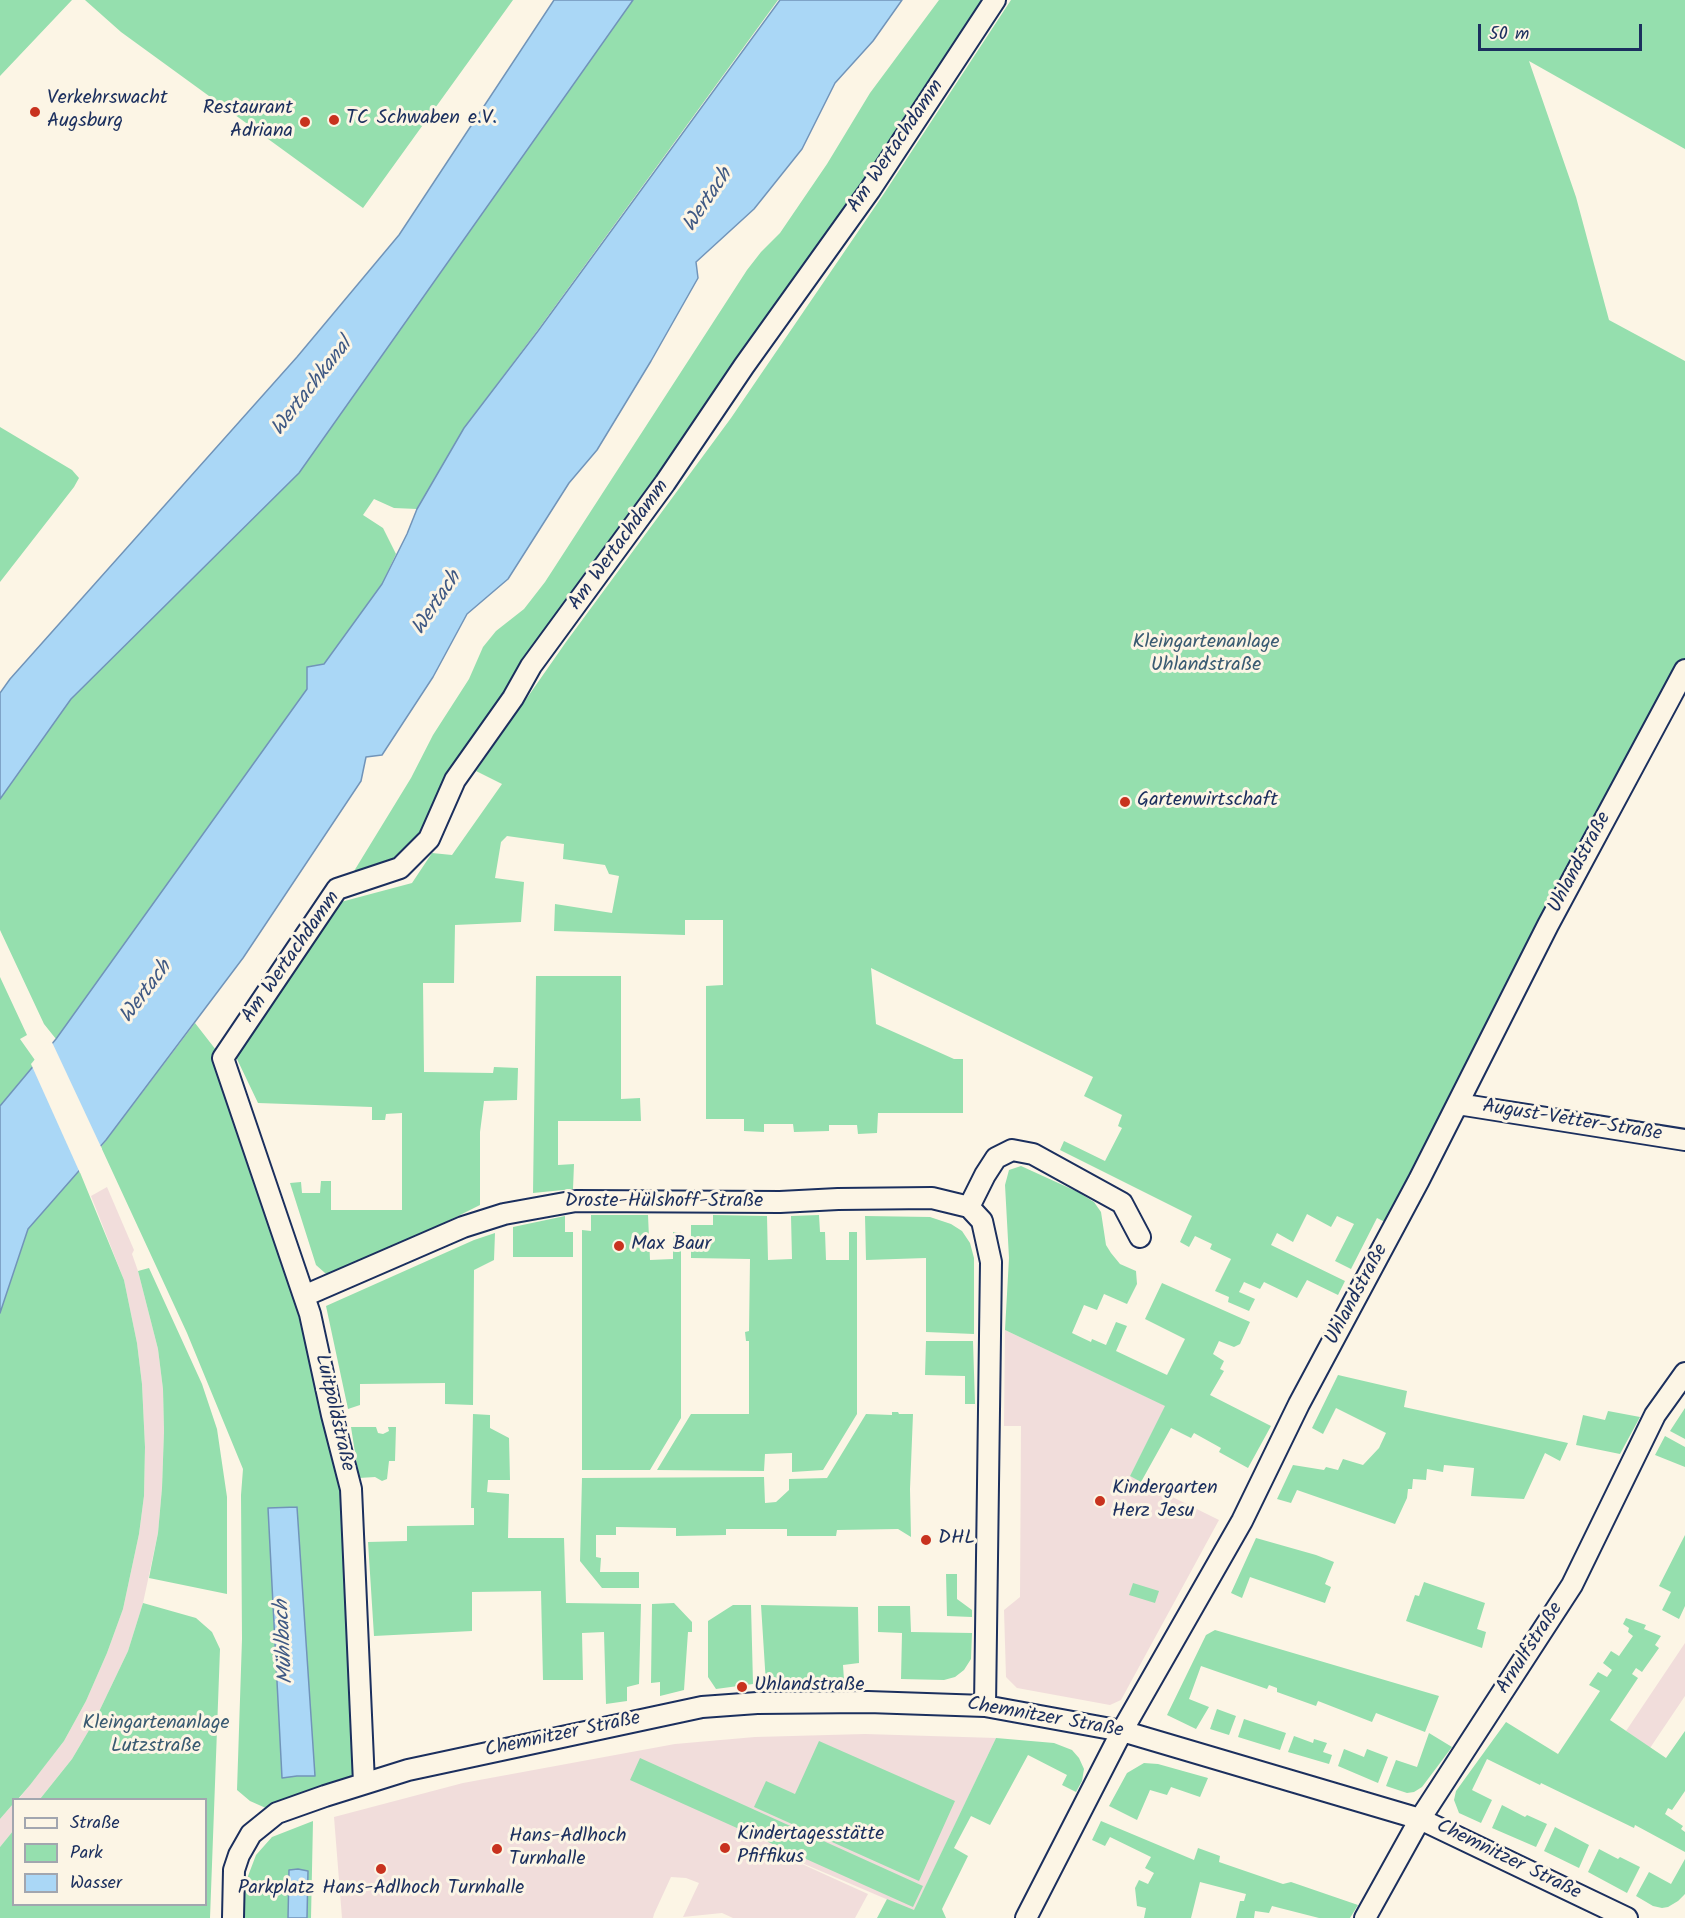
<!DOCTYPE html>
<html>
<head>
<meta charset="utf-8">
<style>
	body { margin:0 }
	#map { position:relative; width:1685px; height:1918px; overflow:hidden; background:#fcf5e5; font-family:Kalam,sans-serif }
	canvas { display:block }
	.legend { position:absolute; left:12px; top:1798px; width:195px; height:108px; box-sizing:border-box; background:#fcf5e5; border:2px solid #a2a6af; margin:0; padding:8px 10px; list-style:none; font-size:18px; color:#1b2f5e }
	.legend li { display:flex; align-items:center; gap:12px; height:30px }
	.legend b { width:30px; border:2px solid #a2a6af }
	.scale { position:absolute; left:1478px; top:24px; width:164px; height:27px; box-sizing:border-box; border:3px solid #1b2f5e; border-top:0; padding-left:8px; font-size:18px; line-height:21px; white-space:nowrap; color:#1b2f5e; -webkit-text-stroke:4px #fcf5e5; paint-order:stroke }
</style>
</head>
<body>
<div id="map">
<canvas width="1685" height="1918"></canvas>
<ul class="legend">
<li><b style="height:8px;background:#fcf5e5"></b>Straße</li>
<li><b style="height:16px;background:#95dfae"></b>Park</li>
<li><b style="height:16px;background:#aad7f6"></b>Wasser</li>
</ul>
<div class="scale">50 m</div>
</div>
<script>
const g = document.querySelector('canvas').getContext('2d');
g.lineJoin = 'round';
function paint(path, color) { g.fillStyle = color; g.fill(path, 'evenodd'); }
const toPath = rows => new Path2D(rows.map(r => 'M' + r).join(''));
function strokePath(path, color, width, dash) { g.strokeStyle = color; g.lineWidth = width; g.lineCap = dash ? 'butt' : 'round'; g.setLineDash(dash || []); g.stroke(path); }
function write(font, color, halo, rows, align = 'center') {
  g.font = font + ' Kalam,sans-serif'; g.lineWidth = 6; g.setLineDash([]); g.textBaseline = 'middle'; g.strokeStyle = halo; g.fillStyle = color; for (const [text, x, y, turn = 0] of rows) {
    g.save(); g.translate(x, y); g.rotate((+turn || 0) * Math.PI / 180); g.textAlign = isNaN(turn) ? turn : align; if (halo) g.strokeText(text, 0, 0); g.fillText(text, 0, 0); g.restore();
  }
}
const built = toPath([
	[107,1187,134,1250,132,1254,138,1271,158,1349,163,1389,164,1431,162,1488,158,1533,143,1603,128,1651,95,1720,72,1759,40,1799,18,1800,64,1741,86,1701,107,1653,123,1609,139,1534,144,1496,145,1447,142,1384,137,1343,124,1280,91,1196],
	[1005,1330,1166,1406,1130,1476,1219,1520,1121,1700,1110,1705,1017,1688,1006,1677,1004,1610,1020,1597,1021,1426,1004,1426],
	[1685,1643,1685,1696,1650,1748,1626,1731],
	[865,1734,996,1738,914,1911,760,1845,868,1894,855,1918,733,1918,722,1913,683,1917,699,1883,686,1878,671,1877,654,1914,653,1918,342,1918,334,1817,463,1783,675,1744,755,1737],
	[13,1804,13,1831,0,1847,0,1819]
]);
const green = toPath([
	[0,0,72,0,0,76],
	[85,0,513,0,363,208,121,32],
	[633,0,778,0,537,331,464,428,417,509,394,508,374,499,363,515,383,528,396,554,382,584,324,664,307,667,307,689,56,1039,44,1024,0,930,0,799,71,699,299,473],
	[939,0,986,0,865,185,426,827,403,857,351,876,411,778,433,735,469,679,483,647,496,631,524,609,545,582,747,270,761,252,780,233,827,164,870,93],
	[1011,0,1685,0,1685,149,1529,61,1576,197,1609,320,1685,361,1685,670,1395,1227,1377,1218,1351,1269,1335,1261,1354,1224,1337,1216,1331,1227,1307,1214,1293,1242,1277,1233,1271,1245,1345,1281,1338,1295,1307,1280,1297,1298,1264,1282,1260,1289,1244,1282,1239,1292,1255,1299,1249,1311,1228,1302,1229,1297,1215,1291,1231,1259,1210,1249,1212,1244,1195,1236,1189,1247,1180,1242,1192,1216,1060,1150,1064,1141,1105,1161,1122,1128,1118,1126,1122,1115,1084,1096,1093,1077,871,968,876,1024,954,1059,963,1059,963,1113,878,1113,877,1133,858,1134,857,1125,829,1125,829,1131,794,1132,793,1124,764,1124,764,1132,744,1131,744,1119,706,1119,706,986,723,985,723,920,685,920,685,935,554,931,555,904,612,913,619,876,609,874,605,865,563,859,564,844,507,836,501,842,495,878,524,882,521,922,455,925,454,983,423,983,424,1072,493,1073,494,1067,518,1068,517,1100,484,1101,480,1132,480,1205,346,1272,333,1275,325,1273,316,1265,290,1183,301,1182,302,1193,320,1193,321,1181,331,1181,331,1210,402,1210,402,1113,386,1114,385,1120,372,1120,372,1107,258,1103,236,1057,337,903,412,883,432,853,452,855,502,784,476,771,566,642,731,418,883,195],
	[0,427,72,470,79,478,74,487,0,582],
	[536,976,621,976,621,1099,640,1098,641,1121,558,1121,558,1165,574,1164,573,1189,533,1193],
	[0,977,27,1035,20,1039,37,1063,0,1106],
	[195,1023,223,1059,304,1297,351,1489,364,1783,277,1813,250,1801,237,1790,242,1639,241,1495,243,1469,187,1333,101,1147],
	[1021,1166,1078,1192,1094,1202,1101,1212,1106,1245,1111,1253,1120,1264,1136,1271,1137,1284,1127,1304,1104,1294,1097,1310,1084,1305,1072,1333,1091,1342,1092,1339,1106,1345,1116,1322,1127,1326,1116,1351,1167,1375,1185,1339,1145,1319,1162,1283,1250,1322,1240,1344,1234,1347,1219,1341,1213,1354,1224,1361,1220,1369,1224,1371,1210,1395,1271,1426,1248,1468,1219,1452,1221,1448,1194,1433,1191,1438,1171,1428,1141,1482,1130,1476,1165,1406,1005,1330,1009,1258,1005,1185,1009,1170],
	[79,1170,124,1280,137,1343,142,1384,145,1447,144,1496,139,1534,123,1609,107,1653,86,1701,64,1741,30,1785,18,1799,14,1800,13,1804,0,1819,0,1313,28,1229],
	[591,1215,648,1215,650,1260,673,1259,673,1232,681,1232,681,1418,650,1470,582,1470,582,1230,591,1231],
	[713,1215,767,1216,768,1260,792,1259,791,1216,819,1215,820,1232,825,1232,826,1260,849,1260,849,1232,857,1232,857,1414,823,1470,792,1472,792,1453,765,1454,764,1471,657,1470,691,1414,749,1414,749,1341,746,1341,745,1332,749,1331,750,1259,691,1258,691,1225,713,1225],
	[565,1216,565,1232,573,1232,573,1257,513,1257,513,1227],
	[865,1216,930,1217,951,1224,962,1231,970,1243,974,1258,974,1334,926,1332,926,1258,866,1260],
	[495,1233,494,1260,474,1270,473,1405,445,1404,445,1383,360,1384,360,1405,348,1409,326,1306,474,1240],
	[149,1268,202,1384,217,1429,227,1497,227,1594,149,1578,158,1533,162,1488,164,1431,163,1389,158,1349,138,1271],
	[926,1341,973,1341,975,1404,965,1404,965,1376,925,1375],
	[1338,1375,1407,1391,1404,1407,1568,1443,1560,1461,1545,1453,1524,1499,1471,1496,1474,1468,1444,1465,1443,1472,1427,1469,1426,1480,1413,1479,1412,1489,1408,1489,1407,1498,1395,1524,1297,1490,1291,1503,1277,1499,1293,1465,1324,1470,1326,1467,1338,1470,1343,1459,1363,1465,1379,1448,1386,1433,1336,1408,1323,1434,1312,1428],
	[1685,1408,1685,1439,1670,1431],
	[1608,1411,1640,1417,1620,1454,1576,1445,1583,1415,1605,1420],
	[892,1412,898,1412,899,1414,913,1414,910,1489,911,1537,898,1529,837,1530,836,1536,787,1536,787,1529,726,1529,726,1535,676,1536,676,1528,616,1527,616,1535,596,1535,596,1557,601,1558,600,1572,639,1572,639,1588,602,1588,580,1561,582,1478,764,1477,765,1503,776,1502,789,1490,789,1479,827,1478,866,1414,892,1415],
	[473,1414,490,1415,490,1428,509,1438,510,1480,488,1480,487,1492,509,1494,508,1538,564,1538,566,1603,641,1604,639,1684,627,1687,627,1701,606,1704,604,1632,582,1633,583,1680,543,1680,541,1591,472,1592,472,1631,374,1636,368,1542,407,1541,407,1526,474,1525,474,1508,471,1508],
	[351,1427,376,1427,378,1433,383,1434,389,1431,388,1427,396,1427,395,1461,389,1461,387,1479,382,1481,375,1477,359,1478],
	[1665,1436,1685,1447,1685,1467,1655,1455],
	[1685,1535,1685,1606,1679,1619,1662,1610,1671,1592,1659,1586],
	[1256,1538,1316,1555,1334,1562,1325,1584,1331,1587,1325,1603,1250,1577,1242,1598,1231,1593],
	[946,1574,957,1574,957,1599,972,1610,972,1617,947,1616],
	[1424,1582,1485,1603,1477,1629,1486,1632,1482,1648,1406,1621,1415,1595,1419,1596],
	[1133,1583,1159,1591,1155,1603,1129,1595],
	[143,1603,196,1618,212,1632,220,1649,210,1918,0,1918,0,1847,13,1831,14,1904,206,1904,206,1800,40,1799,72,1759,95,1720,128,1651],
	[674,1603,692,1622,692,1632,688,1632,684,1690,660,1696,660,1682,651,1683,652,1604],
	[733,1605,751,1605,753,1684,716,1689,708,1677,708,1621],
	[761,1605,858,1607,859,1663,843,1665,844,1680,766,1684],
	[878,1606,910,1606,911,1632,972,1633,971,1659,964,1670,955,1677,944,1680,901,1679,902,1633,878,1632],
	[1626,1618,1646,1625,1644,1629,1661,1636,1655,1645,1659,1648,1642,1672,1636,1668,1632,1674,1638,1678,1610,1720,1666,1758,1685,1731,1685,1791,1672,1810,1668,1808,1665,1814,1683,1826,1681,1829,1685,1832,1685,1852,1635,1825,1634,1828,1541,1783,1540,1785,1487,1759,1472,1790,1492,1800,1481,1823,1459,1813,1454,1800,1456,1791,1506,1722,1558,1754,1600,1691,1589,1685,1598,1672,1607,1677,1612,1670,1603,1663,1611,1651,1619,1656,1633,1636,1628,1632,1629,1628,1623,1624],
	[1215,1630,1439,1696,1425,1732,1376,1713,1372,1722,1318,1701,1316,1706,1277,1692,1277,1688,1269,1685,1267,1689,1201,1666,1189,1699,1209,1707,1196,1729,1167,1715,1206,1635],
	[1217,1709,1236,1716,1229,1735,1210,1729],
	[1244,1719,1286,1733,1280,1750,1238,1737],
	[1429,1733,1452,1747,1422,1787,1414,1792,1407,1793,1386,1786,1396,1760,1417,1767],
	[1294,1736,1313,1743,1314,1739,1327,1743,1323,1752,1332,1755,1329,1764,1288,1752],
	[996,1738,1054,1743,1072,1750,1079,1758,1084,1769,1082,1781,1076,1792,1062,1785,1067,1775,1028,1755,990,1825,971,1816,954,1848,968,1856,942,1909,946,1918,877,1918,887,1899,914,1910],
	[819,1741,955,1801,919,1881,754,1807,766,1781,795,1794],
	[1344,1749,1364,1757,1367,1749,1388,1757,1378,1783,1338,1766],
	[640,1758,923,1886,913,1907,630,1780],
	[1144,1763,1158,1764,1208,1778,1200,1797,1171,1787,1167,1795,1150,1790,1137,1820,1109,1806,1127,1773],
	[1502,1805,1525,1817,1527,1815,1547,1824,1536,1847,1492,1828],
	[313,1821,311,1918,244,1918,245,1884,256,1855,272,1837],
	[1101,1821,1194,1860,1198,1848,1220,1856,1219,1862,1283,1884,1291,1882,1358,1905,1350,1918,1319,1918,1272,1906,1269,1913,1255,1911,1254,1918,1236,1918,1240,1901,1244,1901,1246,1894,1200,1882,1191,1918,1144,1918,1146,1908,1137,1906,1135,1888,1139,1880,1148,1884,1154,1873,1145,1868,1151,1857,1110,1837,1105,1846,1092,1840],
	[1555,1827,1589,1845,1579,1868,1544,1851],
	[1599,1849,1618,1859,1620,1857,1640,1867,1627,1893,1588,1872],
	[1685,1859,1685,1894,1678,1901,1668,1907,1662,1908,1653,1906,1636,1896,1649,1872,1671,1884]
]);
const water = toPath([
	[554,0,633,0,299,473,71,699,0,799,0,693,10,679,297,357,399,235,554,0],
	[780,0,902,0,873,41,835,83,802,149,754,209,696,262,698,278,651,361,597,450,569,483,508,579,467,614,433,677,382,755,366,757,361,781,243,958,106,1140,28,1229,0,1313,0,1106,56,1039,307,689,307,667,324,664,382,584,407,534,417,509,464,428,538,331,780,0],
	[297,1507,315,1776,297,1776,282,1778,268,1508,297,1507],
	[298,1869,308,1871,307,1918,288,1918,289,1870,298,1869]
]);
const pier = toPath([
	[51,1040,102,1149,80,1173,31,1064]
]);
const minor = toPath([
	[1458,1104,1685,1140],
	[304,1296,463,1227,504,1214,576,1201,780,1202,838,1199,932,1198,969,1207],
	[985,1706,991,1262,982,1221,969,1207,985,1175,996,1158,1012,1150,1033,1154,1122,1203,1140,1237],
	[364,1783,351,1489,332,1415,310,1314,223,1058,337,889,400,868,429,839,455,780,513,698,531,666,665,483,744,366,870,190,995,0],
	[233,1918,234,1870,239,1855,251,1834,277,1813,325,1796,408,1770,702,1707,757,1703,868,1702,985,1706,1122,1731,1420,1819,1627,1918],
	[1026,1918,1122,1731,1242,1521,1299,1404,1419,1180,1548,925,1685,670],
	[1365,1918,1420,1819,1572,1585,1655,1415,1685,1373]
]);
const markers = [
	[35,112,6,"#c8321e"],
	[334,120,6,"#c8321e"],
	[305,122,6,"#c8321e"],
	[1125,802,6,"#c8321e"],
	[619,1246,6,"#c8321e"],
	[1100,1501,6,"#c8321e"],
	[926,1540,6,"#c8321e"],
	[742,1687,6,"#c8321e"],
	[725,1848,6,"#c8321e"],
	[497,1849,6,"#c8321e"],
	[381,1869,6,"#c8321e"]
];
const poiNames = [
	["Verkehrswacht",47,100],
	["Augsburg",47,123],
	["Restaurant",293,110,"right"],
	["Adriana",293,133,"right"],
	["TC Schwaben e.V.",346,120],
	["Gartenwirtschaft",1137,802],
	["Max Baur",631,1246],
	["Kindergarten",1112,1490],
	["Herz Jesu",1112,1513],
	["DHL",938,1540],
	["Uhlandstraße",754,1687],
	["Kindertagesstätte",737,1836],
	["Pfiffikus",737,1859],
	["Hans-Adlhoch",509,1838],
	["Turnhalle",509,1861],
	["Parkplatz Hans-Adlhoch Turnhalle",381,1890,"center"]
];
const streetNames = [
	["Am Wertachdamm",897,147,-56],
	["Am Wertachdamm",620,546,-54],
	["Uhlandstraße",1581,863,-62],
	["Am Wertachdamm",292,958,-55],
	["August-Vetter-Straße",1572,1122,9],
	["Droste-Hülshoff-Straße",664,1203],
	["Uhlandstraße",1358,1295,-62],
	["Luitpoldstraße",333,1413,77],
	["Arnulfstraße",1531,1649,-57],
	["Chemnitzer Straße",1045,1719,10],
	["Chemnitzer Straße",563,1736,-12],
	["Chemnitzer Straße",1508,1861,26]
];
const parkNames = [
	["Kleingartenanlage",1206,644],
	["Uhlandstraße",1206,667],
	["Kleingartenanlage",156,1725],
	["Lutzstraße",156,1748]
];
const waterNames = [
	["Wertach",709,201,-56],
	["Wertachkanal",313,388,-52],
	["Wertach",438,604,-56],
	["Wertach",147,993,-53],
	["Mühlbach",286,1642,-93]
];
paint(built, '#f1dddb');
paint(green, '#95dfae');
paint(water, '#aad7f6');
strokePath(water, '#7194b9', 1.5);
paint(pier, '#fcf5e5');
strokePath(minor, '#1b2f5e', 24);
strokePath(minor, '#fcf5e5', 20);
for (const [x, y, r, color] of markers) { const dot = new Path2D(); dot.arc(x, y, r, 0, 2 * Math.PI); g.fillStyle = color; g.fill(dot); strokePath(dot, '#fcf5e5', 2); }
write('20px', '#1b2f5e', '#fcf5e5', poiNames, 'left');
write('20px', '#1b2f5e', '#fcf5e5', streetNames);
write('20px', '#3a5b72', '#fcf5e5', parkNames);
write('italic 21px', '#3f5984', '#fcf5e5', waterNames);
</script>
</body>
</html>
